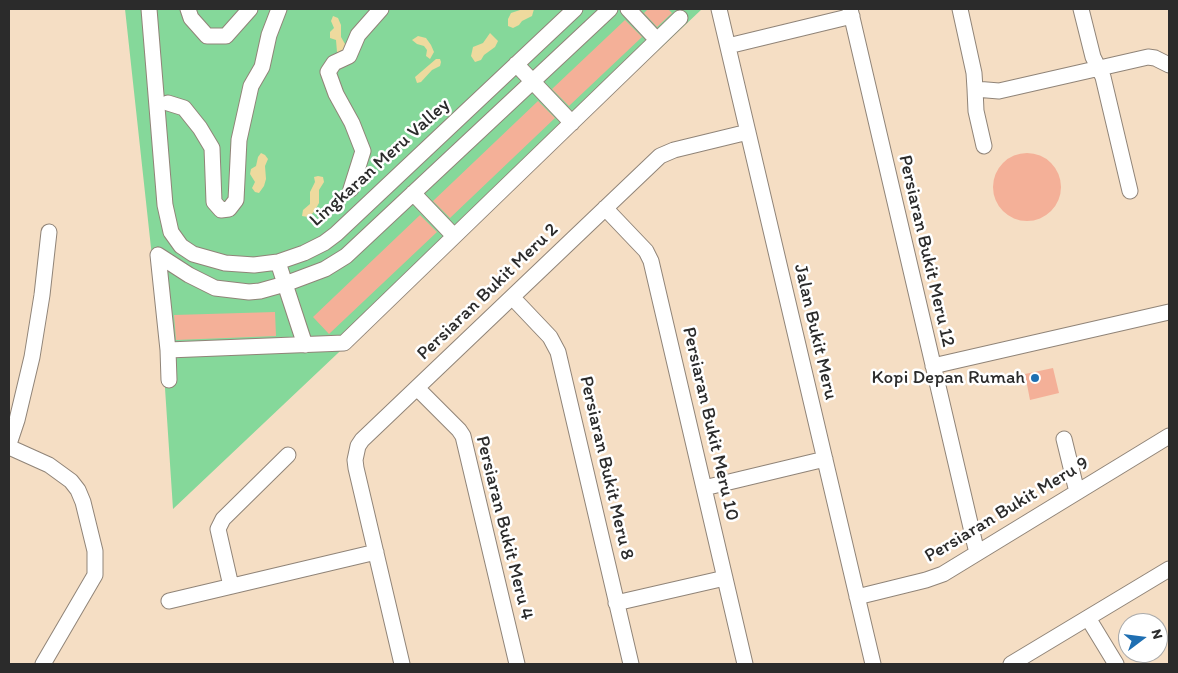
<!DOCTYPE html>
<html>
<head>
<meta charset="utf-8">
<style>
	body { margin:0 }
	#map { position:relative; width:1178px; height:673px; overflow:hidden; background:#f5dec4; font-family:Itim,sans-serif }
	canvas { display:block }
	.frame { position:absolute; inset:0; border:10px solid #2b2b2b; pointer-events:none }
	.north { position:absolute; left:1118px; top:613px; width:50px; height:50px; box-sizing:border-box; background:#fff; border:1px solid #aaa; border-radius:50%; rotate:75deg; font-size:14px; font-weight:700; line-height:20px; text-align:center; color:#2b2b2b }
	.north::after { content:''; display:block; margin:auto; width:18px; height:22px; background:#1f6fb2; clip-path:polygon(50% 0,100% 100%,50% 72%,0 100%) }
</style>
</head>
<body>
<div id="map">
<canvas width="1178" height="673"></canvas>
<div class="frame"></div>
<div class="north">N</div>
</div>
<script>
const g = document.querySelector('canvas').getContext('2d');
g.lineJoin = 'round';
function paint(path, color) { g.fillStyle = color; g.fill(path, 'evenodd'); }
const toPath = rows => new Path2D(rows.map(r => 'M' + r).join(''));
function strokePath(path, color, width, dash) { g.strokeStyle = color; g.lineWidth = width; g.lineCap = dash ? 'butt' : 'round'; g.setLineDash(dash || []); g.stroke(path); }
function write(font, color, halo, rows, align = 'center') {
  g.font = font + ' Itim,sans-serif'; g.lineWidth = 5; g.setLineDash([]); g.textBaseline = 'middle'; g.strokeStyle = halo; g.fillStyle = color; for (const [text, x, y, turn = 0] of rows) {
    g.save(); g.translate(x, y); g.rotate((+turn || 0) * Math.PI / 180); g.textAlign = isNaN(turn) ? turn : align; if (halo) g.strokeText(text, 0, 0); g.fillText(text, 0, 0); g.restore();
  }
}
const green = toPath([
	[125,9,702,9,173,509,163,358]
]);
const sand = toPath([
	[523,9,534,9,532,16,522,21,519,25,513,28,508,26,508,19,511,13],
	[333,16,338,18,341,25,341,37,345,44,344,52,340,56,337,52,336,40,330,38,330,32,334,28,331,21],
	[490,33,498,41,495,47,484,55,481,60,475,62,471,56,473,47,483,43],
	[418,36,426,38,431,45,434,52,430,59,426,56,427,50,424,46,417,44,412,40],
	[436,59,440,59,441,62,440,66,432,70,421,82,417,83,415,77],
	[261,153,265,155,268,159,265,166,266,179,264,186,259,193,255,192,252,188,255,182,250,174,251,169,256,166,258,157],
	[318,176,323,177,324,182,319,190,319,203,314,212,308,217,302,216,303,210,310,204,310,192,315,182,314,177]
]);
const building = toPath([
	[648,9,668,9,672,13,657,27,644,13],
	[625,20,642,37,569,106,552,89],
	[538,101,555,118,450,218,433,201],
	'993 187a34 34 0 1 1 68 0a34 34 0 1 1-68 0Z',
	[420,215,437,232,329,334,313,317],
	[275,312,276,336,176,340,174,315],
	[1053,368,1059,393,1030,400,1025,374]
]);
const minor = toPath([
	[149,9,165,205,171,232,181,246,193,254,225,263,254,265,278,262,304,253,324,243,336,234,575,9],
	[188,9,191,18,207,36,226,36,250,9],
	[628,9,657,40],
	[719,9,873,664],
	[850,9,977,553],
	[960,9,974,73,975,89,999,91,1148,57,1155,58,1169,65],
	[1081,9,1093,57,1103,77,1130,191],
	[728,46,852,16],
	[516,64,572,123],
	[975,89,976,111,984,146],
	[168,103,184,108,200,128,212,148,214,202,221,210,229,209,236,200,239,140,251,86,262,67,269,35,279,9],
	[351,189,363,151,352,123,336,94,328,72,334,63,349,56,358,35,381,9],
	[413,193,454,236],
	[605,208,646,251,651,261,745,664],
	[158,255,189,275,215,288,249,292,260,291,285,284,305,345],
	[158,255,168,350,169,380],
	[278,262,285,284,325,269,346,256,610,9],
	[512,297,550,337,558,352,631,664],
	[168,350,344,343,680,18],
	[933,366,1169,312],
	[417,388,459,430,463,436,517,664],
	[1064,439,1077,492],
	[9,444,17,420,32,357,42,295,49,232],
	[9,447,49,465,71,481,78,490,83,502,95,551,95,575,43,664],
	[704,488,825,459],
	[231,586,218,529,223,519,288,455],
	[857,597,926,580,943,574,1169,436],
	[169,601,376,552],
	[616,603,725,578],
	[1088,618,1116,664],
	[402,664,356,468,355,460,358,446,362,440,660,156,674,150,748,132],
	[1011,664,1169,569]
]);
const markers = [
	[1035,378,5,"#1f6fb2"]
];
const streetNames = [
	["Lingkaran Meru Valley",380,163,-42],
	["Persiaran Bukit Meru 12",926,251,77],
	["Persiaran Bukit Meru 2",488,292,-44],
	["Jalan Bukit Meru",815,332,77],
	["Persiaran Bukit Meru 10",710,424,77],
	["Persiaran Bukit Meru 8",606,468,77],
	["Persiaran Bukit Meru 9",1007,510,-31],
	["Persiaran Bukit Meru 4",504,528,76]
];
const poiNames = [
	["Kopi Depan Rumah",1025,378]
];
paint(green, '#85d89a');
paint(sand, '#eeda9e');
paint(building, '#f4b098');
strokePath(minor, '#908478', 17);
strokePath(minor, '#fff', 15);
for (const [x, y, r, color] of markers) { const dot = new Path2D(); dot.arc(x, y, r, 0, 2 * Math.PI); g.fillStyle = color; g.fill(dot); strokePath(dot, '#fff', 2); }
write('19px', '#2b2b2b', '#fff', streetNames);
write('19px', '#2b2b2b', '#fff', poiNames, 'right');
</script>
</body>
</html>
